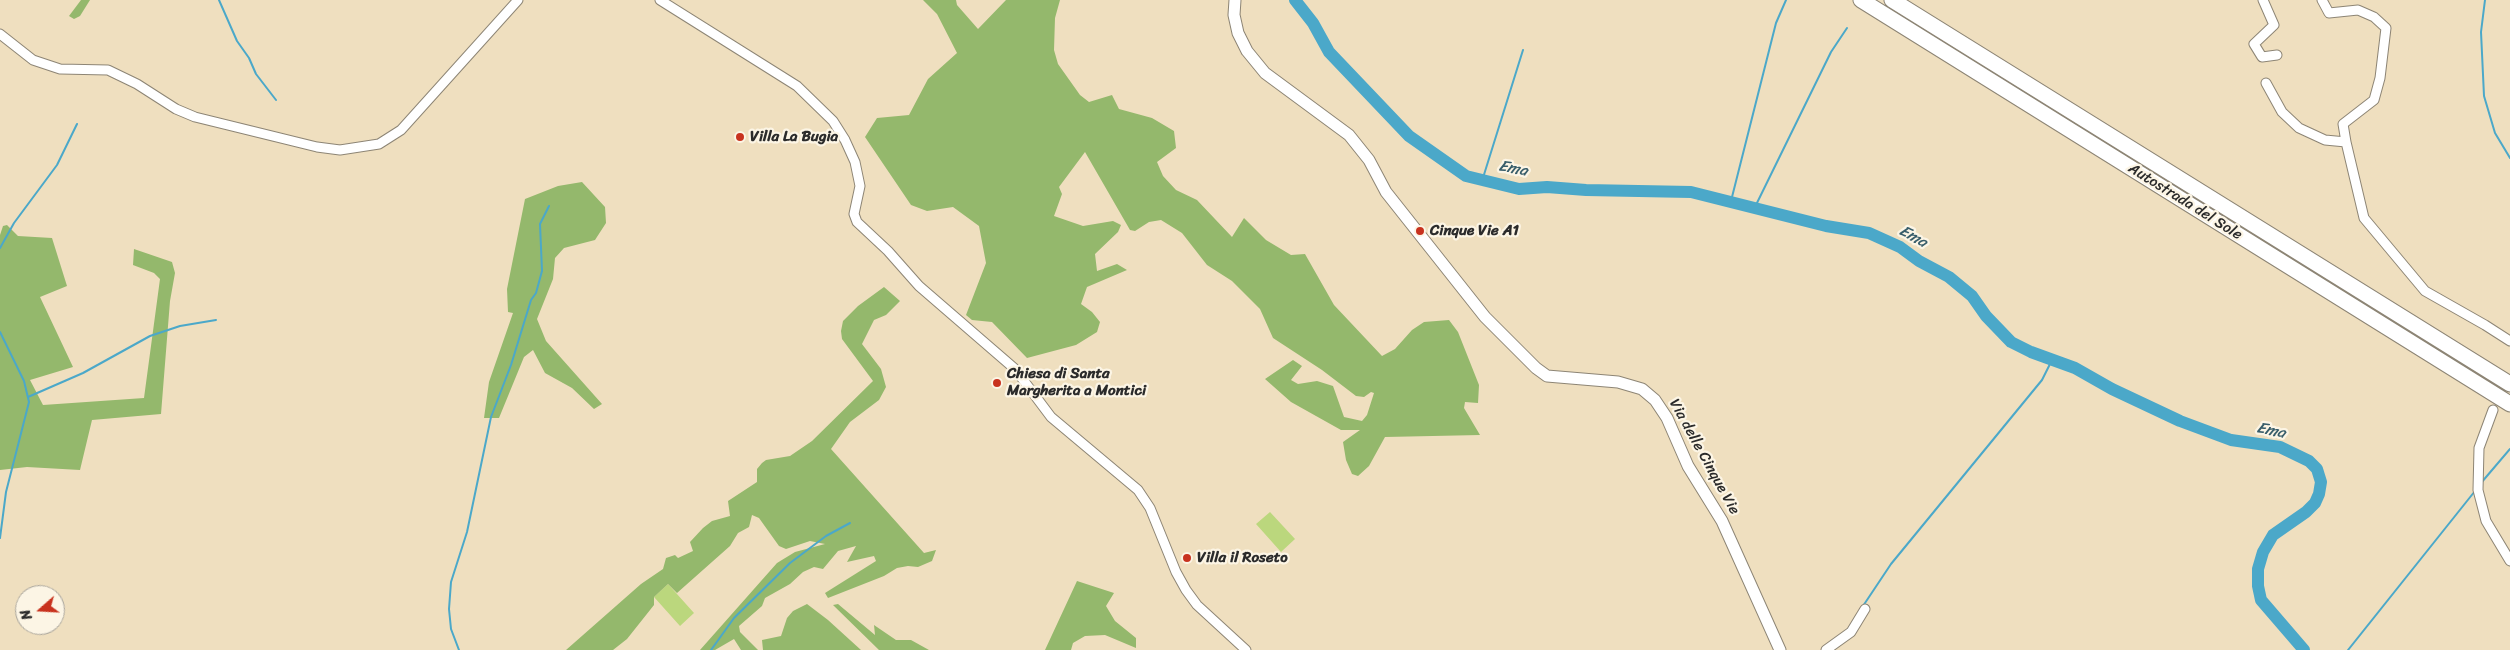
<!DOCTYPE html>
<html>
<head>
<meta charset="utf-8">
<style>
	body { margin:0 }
	#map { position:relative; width:2510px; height:650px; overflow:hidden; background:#efdfbf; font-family:Sriracha,sans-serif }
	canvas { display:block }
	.north { position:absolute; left:15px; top:585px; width:50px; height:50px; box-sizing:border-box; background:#fcf5e5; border:1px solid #a8a49b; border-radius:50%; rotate:251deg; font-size:14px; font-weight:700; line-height:20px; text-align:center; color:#2b2b2b }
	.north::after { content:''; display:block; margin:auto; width:18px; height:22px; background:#c8321e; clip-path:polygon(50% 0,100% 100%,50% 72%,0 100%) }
</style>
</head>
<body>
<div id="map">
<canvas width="2510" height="650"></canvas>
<div class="north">N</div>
</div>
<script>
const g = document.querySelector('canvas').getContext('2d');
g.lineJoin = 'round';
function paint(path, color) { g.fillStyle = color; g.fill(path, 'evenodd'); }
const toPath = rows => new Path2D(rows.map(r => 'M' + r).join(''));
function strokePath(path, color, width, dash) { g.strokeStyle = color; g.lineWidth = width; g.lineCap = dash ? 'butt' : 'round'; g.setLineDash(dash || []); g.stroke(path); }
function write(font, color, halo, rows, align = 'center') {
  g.font = font + ' Sriracha,sans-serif'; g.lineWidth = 4.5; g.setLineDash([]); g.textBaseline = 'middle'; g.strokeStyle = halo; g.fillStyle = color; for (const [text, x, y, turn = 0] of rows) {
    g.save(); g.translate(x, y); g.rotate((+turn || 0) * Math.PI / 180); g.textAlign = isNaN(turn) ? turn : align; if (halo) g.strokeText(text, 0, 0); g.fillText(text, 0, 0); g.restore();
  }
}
const green = toPath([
	[1270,512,1295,539,1281,552,1256,524],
	[668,584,694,613,680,626,654,597]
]);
const forest = toPath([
	[81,0,90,0,80,16,74,19,69,16],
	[923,0,956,0,957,5,978,29,1006,0,1060,0,1055,18,1054,50,1058,64,1080,95,1089,102,1112,95,1119,109,1152,118,1174,131,1176,148,1157,162,1163,176,1176,190,1197,200,1232,237,1244,218,1266,240,1291,255,1305,254,1334,305,1382,356,1395,349,1412,330,1424,322,1449,320,1458,332,1479,385,1478,403,1465,402,1464,408,1480,435,1385,437,1369,466,1358,476,1352,474,1346,460,1343,442,1360,430,1341,430,1291,402,1265,379,1293,360,1302,366,1291,380,1298,384,1317,381,1333,386,1344,417,1362,421,1367,415,1374,393,1371,392,1364,397,1356,396,1322,370,1273,338,1260,309,1232,281,1207,265,1182,233,1161,220,1149,222,1135,231,1130,230,1085,152,1059,187,1062,194,1054,216,1083,226,1113,221,1121,225,1118,232,1095,254,1097,271,1117,264,1127,270,1087,287,1081,304,1092,312,1100,322,1097,332,1076,345,1027,358,992,322,972,320,966,315,986,263,979,226,953,207,927,211,911,205,865,137,877,118,909,115,928,79,957,53,937,14],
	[582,182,605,207,606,223,595,240,564,248,555,258,553,279,537,319,546,341,602,404,594,409,572,388,545,373,533,350,524,357,499,418,484,418,489,382,513,313,508,312,507,289,525,199,558,186],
	[7,225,18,236,52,238,67,286,40,297,73,367,30,380,43,405,144,398,160,279,154,273,133,265,134,249,172,262,175,273,170,301,161,414,92,420,80,470,27,467,0,470,0,235,3,226],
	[884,287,900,301,886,315,874,320,862,344,881,369,886,387,879,400,850,422,831,449,924,553,936,550,932,561,918,567,908,566,897,568,884,576,828,598,825,593,876,561,874,556,847,562,856,546,838,551,823,569,814,567,803,572,790,584,765,598,762,606,739,626,740,632,758,650,741,650,734,639,715,650,700,650,777,563,795,552,825,544,810,541,786,549,779,546,759,518,752,515,749,527,738,533,730,546,677,593,668,584,654,597,654,605,627,639,613,650,566,650,641,584,663,569,666,558,675,555,678,558,693,551,690,542,703,528,712,521,730,516,728,501,757,482,757,469,762,463,766,460,790,456,812,441,873,381,842,339,841,331,843,321,858,306],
	[1077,581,1114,593,1106,606,1115,621,1136,638,1136,648,1105,635,1085,636,1073,643,1071,650,1045,650],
	[807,604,828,620,861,650,763,650,762,640,781,636,787,618,793,611],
	[838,604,875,635,874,625,896,640,911,640,929,650,879,650,833,605]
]);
const stream = toPath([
	[219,0,237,41,249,58,256,74,276,100],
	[2485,0,2481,32,2484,96,2495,133,2510,158],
	[1482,181,1523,50],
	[1731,201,1776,23,1786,0],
	[1754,209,1831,52,1847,28],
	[0,248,14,223,57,165,77,124],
	[0,332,24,381,29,402,6,492,0,538],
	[28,397,83,373,150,336,180,326,216,320],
	[2481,483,2510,449],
	[1863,606,1891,564,2042,380,2052,360],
	[459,650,451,629,449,609,451,582,467,532,491,417,511,365,531,300,536,293,542,271,540,224,549,206],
	[711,650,734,618,790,563,826,536,850,523],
	[2348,650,2475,491]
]);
const river = toPath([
	[1295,0,1313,23,1329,52,1409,136,1466,176,1519,189,1547,187,1586,190,1691,192,1826,226,1869,233,1900,247,1919,261,1949,277,1972,296,1986,316,2011,342,2031,352,2075,368,2112,389,2180,421,2231,440,2280,447,2309,461,2317,469,2321,482,2319,494,2315,503,2306,512,2273,535,2263,552,2258,569,2258,586,2261,600,2304,650]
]);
const street = toPath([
	[660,0,797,86,833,121,845,140,855,162,860,186,854,214,857,222,888,251,919,286,1015,369,1051,417,1138,490,1150,508,1176,572,1186,590,1197,605,1246,650],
	[2263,0,2274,25,2254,44,2262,57,2277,55],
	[2322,0,2329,13,2358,10,2374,17,2386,28,2380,78,2374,100,2343,124,2346,142],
	[0,34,33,60,60,69,108,70,137,84,176,109,195,117,317,147,340,150,379,144,401,130,518,0],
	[2266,83,2282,112,2299,128,2325,140,2346,142,2364,218,2425,291,2485,325,2510,341],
	[2493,410,2479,448,2478,490,2486,521,2510,561],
	[1826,650,1851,632,1865,609]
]);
const secondary = toPath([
	[1235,0,1234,15,1238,33,1247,51,1265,73,1349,135,1369,160,1386,192,1485,317,1536,368,1547,376,1618,382,1642,389,1655,400,1667,418,1688,466,1722,521,1780,650]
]);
const highway = toPath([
	[1861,0,2510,404],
	[1892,0,2510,384]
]);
const markers = [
	[740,137,5,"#c8321e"],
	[1420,231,5,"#c8321e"],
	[997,383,5,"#c8321e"],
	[1187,558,5,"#c8321e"]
];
const poiNames = [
	["Villa La Bugia",750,137],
	["Cinque Vie A1",1430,231],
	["Chiesa di Santa",1007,374],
	["Margherita a Montici",1007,391],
	["Villa il Roseto",1197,558]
];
const streetNames = [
	["Autostrada del Sole",2185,202,32],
	["Via delle Cinque Vie",1704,457,61]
];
const waterNames = [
	["Ema",1513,169,11],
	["Ema",1913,237,29],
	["Ema",2271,431,12]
];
paint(green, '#bbd77d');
paint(forest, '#94b86c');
strokePath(stream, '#4ba8c9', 2);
strokePath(river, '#4ba8c9', 12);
strokePath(street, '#8d8575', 11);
strokePath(secondary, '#8d8575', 13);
strokePath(highway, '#8d8575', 17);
strokePath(street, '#fff', 9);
strokePath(secondary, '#fff', 11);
strokePath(highway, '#fff', 15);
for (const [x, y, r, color] of markers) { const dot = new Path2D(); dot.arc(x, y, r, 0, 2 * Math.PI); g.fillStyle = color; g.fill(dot); strokePath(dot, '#fcf5e5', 2); }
write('bold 15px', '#2b2b2b', '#fcf5e5', poiNames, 'left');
write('15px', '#2b2b2b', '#fcf5e5', streetNames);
write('italic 16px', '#385d6a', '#fcf5e5', waterNames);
</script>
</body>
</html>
